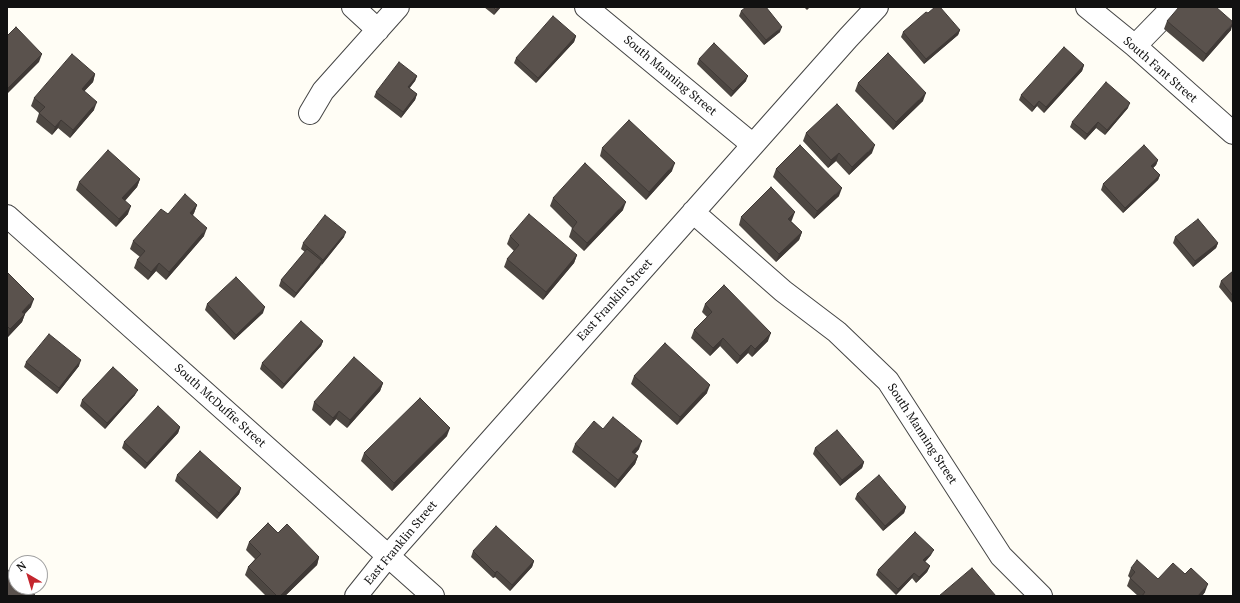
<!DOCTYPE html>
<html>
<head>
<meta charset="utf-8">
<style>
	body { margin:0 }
	#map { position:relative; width:1240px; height:603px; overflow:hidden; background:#fffdf5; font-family:"PT Serif",serif }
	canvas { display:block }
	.frame { position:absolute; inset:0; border:8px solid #111; pointer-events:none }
	.north { position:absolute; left:8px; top:555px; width:40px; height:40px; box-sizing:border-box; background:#fff; border:1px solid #a0a0a0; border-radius:50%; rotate:322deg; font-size:11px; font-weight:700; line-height:16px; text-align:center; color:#111 }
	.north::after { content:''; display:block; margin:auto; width:14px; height:18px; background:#c4262e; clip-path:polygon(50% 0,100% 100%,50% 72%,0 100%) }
</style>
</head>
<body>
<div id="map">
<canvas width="1240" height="603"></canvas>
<div class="frame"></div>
<div class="north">N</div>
</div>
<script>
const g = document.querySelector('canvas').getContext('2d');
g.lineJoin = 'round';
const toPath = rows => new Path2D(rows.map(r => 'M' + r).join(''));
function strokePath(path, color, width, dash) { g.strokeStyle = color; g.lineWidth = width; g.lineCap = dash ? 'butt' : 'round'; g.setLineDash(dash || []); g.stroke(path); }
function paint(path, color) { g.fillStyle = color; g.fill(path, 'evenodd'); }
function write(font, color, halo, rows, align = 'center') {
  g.font = font + ' "PT Serif",serif'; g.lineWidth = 4; g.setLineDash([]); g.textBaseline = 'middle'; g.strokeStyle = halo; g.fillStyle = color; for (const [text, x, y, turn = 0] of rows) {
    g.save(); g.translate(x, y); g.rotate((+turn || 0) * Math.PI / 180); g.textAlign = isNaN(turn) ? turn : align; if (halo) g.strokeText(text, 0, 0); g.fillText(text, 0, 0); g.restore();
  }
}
const minor = toPath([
	[353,7,378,30],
	[586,7,753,145],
	[1087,7,1135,46,1233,133],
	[1135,46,1173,7],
	[310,113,323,91,398,7],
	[693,212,783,291,837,332,888,381,1001,556,1041,596],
	[7,216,433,596],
	[356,596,388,556,848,38,877,7]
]);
const wall = toPath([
	[484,7,501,7,494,15],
	[804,7,810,7,807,10],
	[741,11,780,32,764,45,739,16],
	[928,13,960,30,958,35,924,64,901,37,903,32],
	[1167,21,1231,30,1203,62,1164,29],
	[576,36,574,42,536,83,514,63,516,58],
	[699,59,746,81,731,97,697,64],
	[1084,65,1082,71,1044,113,1037,106,1032,112,1019,100,1021,95],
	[95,74,93,82,84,91,94,110,70,138,58,128,52,135,36,122,39,113,31,106,34,98],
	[417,76,415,81,409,88,417,94,415,100,401,118,374,97,376,92],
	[858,83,923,101,893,130,855,91],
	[1128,108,1105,135,1096,128,1085,140,1070,127,1072,122],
	[806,133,872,153,849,175,836,161,828,168,803,141],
	[602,148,672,171,646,200,600,156],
	[1158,160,1156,165,1153,168,1160,175,1158,180,1123,213,1101,190,1103,184],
	[776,169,839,196,814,219,773,177],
	[140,179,137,187,125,201,128,214,116,227,76,190,79,182],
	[553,198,623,210,584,251,569,237,572,228,550,206],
	[197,205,194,213,193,215,204,236,166,280,156,271,148,280,134,268,137,260,140,257,130,249,133,241,168,214],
	[741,217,792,220,791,221,802,232,799,240,776,262,739,225],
	[510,236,577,255,574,263,543,300,504,267,507,259,514,251,507,244],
	[344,237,294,298,279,286,281,280,305,252,301,249,303,243],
	[1175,237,1218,243,1216,248,1193,267,1173,243],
	[1233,271,1233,304,1219,287,1221,281],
	[7,272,31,307,25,314,22,322,7,338],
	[207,304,263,313,234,340,205,310],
	[705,304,768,341,752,357,748,353,737,364,720,346,710,356,691,338,694,330,707,317,702,312],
	[323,341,321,346,282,389,260,369,262,363],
	[26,362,79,366,57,394,24,367],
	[634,376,707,393,677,425,631,384],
	[383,383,380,391,347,428,336,419,330,426,312,410,314,402],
	[135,395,105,429,80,406,82,400],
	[180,427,178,433,145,469,122,448,124,442],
	[603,429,639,449,635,454,638,456,635,464,615,488,572,452,575,444],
	[447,436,392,491,361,461,364,453],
	[815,448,864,462,862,468,840,486,813,454],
	[177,475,241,488,239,494,217,519,175,481],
	[857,494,906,507,904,513,883,531,855,499],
	[278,533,319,557,317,565,285,596,266,596,245,575,248,567,255,559,246,550,249,542],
	[473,551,534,561,532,567,510,591,495,577,493,578,471,557],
	[931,555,925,562,930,566,927,572,916,583,912,578,896,595,876,575,878,570],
	[1131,568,1158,579,1205,592,1202,596,1138,596,1127,586,1130,578,1128,576]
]);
const shadedWall = toPath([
	[498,7,501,7,494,15,496,10],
	[1233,23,1231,30,1203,62,1206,54],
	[782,27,780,32,764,45,766,40],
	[960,30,958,35,924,64,926,59],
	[576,36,574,42,536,83,538,78],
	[42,54,39,62,7,94,7,89],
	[1084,65,1082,71,1044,113,1046,107],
	[95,74,93,82,79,97,82,89],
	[417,76,415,81,406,93,408,87],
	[748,76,746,81,731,97,733,91],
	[926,93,923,101,893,130,896,122],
	[417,94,415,100,401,118,403,112],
	[1039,101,1037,106,1032,112,1034,107],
	[97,102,94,110,70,138,73,130],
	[1130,103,1128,108,1105,135,1107,130],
	[61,120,58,128,52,135,55,127],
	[1098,122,1096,128,1085,140,1087,134],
	[875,145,872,153,849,175,852,167],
	[839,153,836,161,828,168,831,160],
	[1158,160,1156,165,1149,172,1151,166],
	[675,163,672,171,646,200,649,192],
	[1160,175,1158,180,1123,213,1125,208],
	[140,179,137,187,119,207,122,198],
	[842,188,839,196,814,219,817,211],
	[626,202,623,210,584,251,587,243],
	[197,205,194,213,188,221,190,213],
	[131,206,128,214,116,227,119,219],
	[795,212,792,220,785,227,788,219],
	[207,228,204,236,166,280,169,272],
	[346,232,344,237,321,266,323,260],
	[802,232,799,240,776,262,779,254],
	[1218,243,1216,248,1193,267,1195,261],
	[577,255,574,263,543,300,546,292],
	[322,261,320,267,294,298,296,293],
	[159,263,156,271,148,280,151,272],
	[34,299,31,307,19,320,22,312],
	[265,307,263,313,234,340,236,335],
	[25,314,22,322,7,338,10,329],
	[771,333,768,341,752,357,755,349],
	[723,338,720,346,710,356,713,348],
	[323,341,321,346,282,389,284,384],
	[751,345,748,353,737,364,740,356],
	[81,360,79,366,57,394,59,388],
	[383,383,380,391,347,428,350,420],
	[710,385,707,393,677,425,680,417],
	[138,390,135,395,105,429,107,423],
	[339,411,336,419,330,426,333,418],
	[180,427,178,433,145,469,147,463],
	[450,428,447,436,392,491,394,483],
	[642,441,639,449,629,460,632,452],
	[638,456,635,464,615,488,618,480],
	[864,462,862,468,840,486,842,480],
	[241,488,239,494,217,519,219,513],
	[906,507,904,513,883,531,885,526],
	[934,550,931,555,921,566,923,560],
	[319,557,317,565,285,596,280,596],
	[534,561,532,567,510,591,512,585],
	[930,566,927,572,916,583,919,577],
	[497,571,495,577,493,578,495,573],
	[914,573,912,578,896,595,898,589],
	[1208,584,1205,592,1202,596,1198,596]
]);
const building = toPath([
	[493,7,498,7,496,10,493,7],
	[746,7,766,7,782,27,766,40,741,11,746,7],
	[935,7,940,7,960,30,926,59,903,32,926,12,928,13,935,7],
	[1179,7,1216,7,1233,22,1233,23,1206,54,1167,21,1179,7],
	[553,16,576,36,538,78,516,58,553,16],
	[16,27,42,54,7,89,7,36,16,27],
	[714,43,748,76,733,91,699,59,714,43],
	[1064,47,1084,65,1046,107,1039,101,1034,107,1021,95,1064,47],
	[888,53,926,93,896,122,858,83,888,53],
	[72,54,95,74,82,89,97,102,73,130,61,120,55,127,39,113,45,107,34,98,72,54],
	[399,62,417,76,408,87,417,94,403,112,376,92,399,62],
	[1106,82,1130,103,1107,130,1098,122,1087,134,1072,122,1106,82],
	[837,104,875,145,852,167,839,153,831,160,806,133,837,104],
	[629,120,675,163,649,192,602,148,629,120],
	[800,145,842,188,817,211,776,169,800,145],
	[1144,145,1158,160,1151,166,1160,175,1125,208,1103,184,1144,145],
	[108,150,140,179,122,198,131,206,119,219,79,182,108,150],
	[585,163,626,202,587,243,572,229,577,222,553,198,585,163],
	[771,187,795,212,788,219,802,232,779,254,741,217,771,187],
	[185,194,197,205,190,213,207,228,169,272,159,263,151,272,137,260,145,251,133,241,161,209,168,214,185,194],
	[529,214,577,255,546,292,507,259,519,245,510,236,529,214],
	[325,215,346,232,323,260,303,243,325,215],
	[1198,219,1218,243,1195,261,1175,237,1198,219],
	[307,249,322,261,296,293,281,280,307,249],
	[1233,271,1233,296,1221,281,1233,271],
	[7,272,34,299,22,312,25,314,10,329,7,326,7,272],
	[236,277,265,307,236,335,207,304,236,277],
	[724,285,771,333,755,349,751,345,740,356,723,338,713,348,694,330,712,312,705,304,724,285],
	[301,321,323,341,284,384,262,363,301,321],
	[49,334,81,360,59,388,26,362,49,334],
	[665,343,710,385,680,417,634,376,665,343],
	[354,357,383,383,350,420,339,411,333,418,314,402,354,357],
	[113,367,138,390,107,423,82,400,113,367],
	[420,398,450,428,394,483,364,453,420,398],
	[158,406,180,427,147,463,124,442,158,406],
	[613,417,642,441,632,452,638,456,618,480,575,444,594,421,603,429,613,417],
	[837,430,864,462,842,480,815,448,837,430],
	[200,451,241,488,219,513,177,475,200,451],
	[879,475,906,507,885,526,857,494,879,475],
	[268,523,278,533,287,524,319,557,280,596,277,596,248,567,261,554,249,542,268,523],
	[496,526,534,561,512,585,497,571,495,573,473,551,496,526],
	[915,532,934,550,923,560,930,566,919,577,914,573,898,589,878,570,915,532],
	[1137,560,1158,579,1173,563,1185,574,1191,568,1208,584,1198,596,1142,596,1145,592,1130,578,1135,572,1131,568,1137,560],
	[972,568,996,596,939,596,972,568],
	[7,569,16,577,16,587,26,587,36,596,7,596,7,569]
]);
const streetNames = [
	["South Fant Street",1160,70,41],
	["South Manning Street",670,76,40],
	["East Franklin Street",615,300,-48],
	["South McDuffie Street",220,406,42],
	["South Manning Street",922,434,57],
	["East Franklin Street",401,543,-50]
];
strokePath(minor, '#444', 24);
strokePath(minor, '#fff', 22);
paint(wall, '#4d4742');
paint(shadedWall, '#3f3936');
paint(building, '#5a524d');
strokePath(building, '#3f3936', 1);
write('12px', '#111', '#fff', streetNames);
</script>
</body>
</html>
